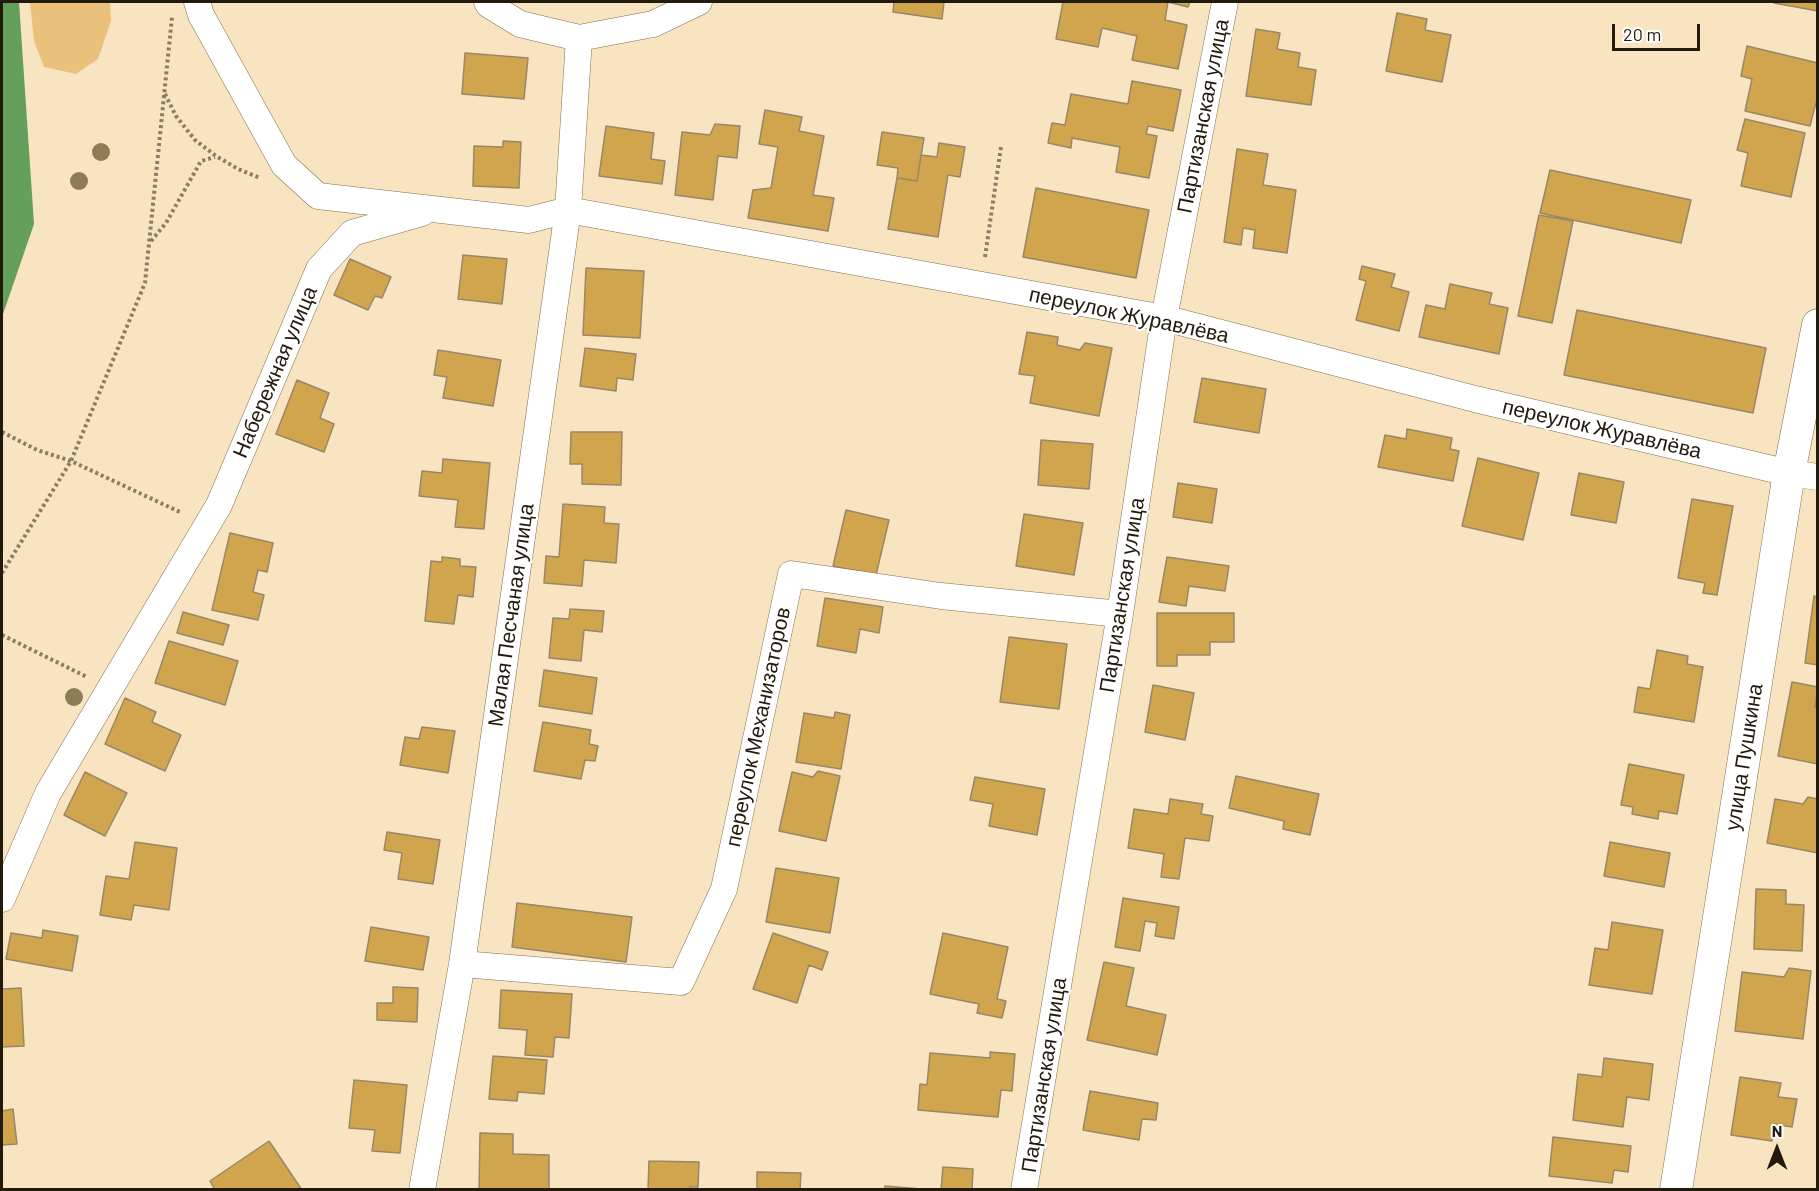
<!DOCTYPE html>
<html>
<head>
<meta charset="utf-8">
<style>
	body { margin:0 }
	#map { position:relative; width:1819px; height:1191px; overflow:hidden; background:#f8e4c1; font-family:Barlow,sans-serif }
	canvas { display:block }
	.frame { position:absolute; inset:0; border:3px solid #211a0d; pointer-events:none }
	.north { position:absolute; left:1747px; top:1119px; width:60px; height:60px; -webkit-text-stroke:4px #fff; paint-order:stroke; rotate:0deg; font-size:16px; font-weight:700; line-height:24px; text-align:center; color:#211a0d }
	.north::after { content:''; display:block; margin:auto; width:21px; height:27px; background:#211a0d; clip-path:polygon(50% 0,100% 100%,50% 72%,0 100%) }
	.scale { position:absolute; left:1612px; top:24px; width:88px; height:27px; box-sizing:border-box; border:3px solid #211a0d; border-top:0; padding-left:8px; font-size:18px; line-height:21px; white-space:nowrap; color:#211a0d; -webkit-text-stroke:4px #fff; paint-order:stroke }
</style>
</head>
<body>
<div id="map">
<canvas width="1819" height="1191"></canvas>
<div class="frame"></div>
<div class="north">N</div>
<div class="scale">20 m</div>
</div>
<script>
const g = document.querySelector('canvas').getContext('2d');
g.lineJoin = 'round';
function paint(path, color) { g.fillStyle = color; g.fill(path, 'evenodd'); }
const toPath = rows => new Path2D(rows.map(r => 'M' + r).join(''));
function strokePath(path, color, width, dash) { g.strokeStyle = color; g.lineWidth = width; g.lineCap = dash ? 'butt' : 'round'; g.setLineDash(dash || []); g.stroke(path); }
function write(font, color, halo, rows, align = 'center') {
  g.font = font + ' Barlow,sans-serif'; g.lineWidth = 4.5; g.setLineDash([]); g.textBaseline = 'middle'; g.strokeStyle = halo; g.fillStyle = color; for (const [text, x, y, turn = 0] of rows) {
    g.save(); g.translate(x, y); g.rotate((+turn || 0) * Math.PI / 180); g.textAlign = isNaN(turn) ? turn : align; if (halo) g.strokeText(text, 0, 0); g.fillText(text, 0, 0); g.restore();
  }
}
const green = toPath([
	[30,2,110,2,111,21,98,59,76,74,44,67,34,41]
]);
const water = toPath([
	[2,2,19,2,34,224,2,317]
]);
const building = toPath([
	[894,2,944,2,942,19,893,12,894,2],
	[1063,2,1190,2,1188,7,1168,2,1165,20,1187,25,1178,69,1132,60,1137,36,1102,28,1098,47,1056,39,1063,2],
	[1775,2,1818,2,1818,11,1774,3,1775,2],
	[1397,13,1427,19,1425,30,1451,35,1442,82,1386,71,1397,13],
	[1256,29,1280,33,1277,49,1300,53,1298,67,1316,70,1311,105,1246,96,1256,29],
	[1747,46,1818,63,1818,95,1810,126,1745,111,1752,79,1741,76,1747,46],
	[465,53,528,58,524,99,462,94,465,53],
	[1132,81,1181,90,1173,131,1148,126,1146,134,1157,136,1149,178,1116,172,1120,147,1072,138,1071,148,1048,143,1052,123,1065,125,1071,94,1128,104,1132,81],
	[765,110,802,117,799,131,824,136,813,195,834,198,828,231,748,218,753,190,771,188,778,147,759,144,765,110],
	[1745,119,1805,133,1791,197,1741,186,1748,153,1737,150,1745,119],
	[715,124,740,126,737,158,718,156,713,200,675,195,682,132,710,135,715,124],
	[606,126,654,133,651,159,665,161,662,184,599,176,606,126],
	[882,132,924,138,917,181,897,178,898,168,877,165,882,132],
	[503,141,521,142,519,188,473,186,474,146,503,147,503,141],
	[939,143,965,147,960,177,948,175,938,237,888,229,897,178,917,181,921,155,937,157,939,143],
	[1237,149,1268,154,1263,185,1296,190,1287,253,1253,248,1255,230,1243,228,1241,245,1224,242,1237,149],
	[1550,170,1691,200,1681,243,1540,213,1550,170],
	[1036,188,1149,210,1136,278,1023,257,1036,188],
	[1539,215,1573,221,1552,323,1518,316,1539,215],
	[463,255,507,259,502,304,458,299,463,255],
	[350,259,391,277,382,298,375,296,368,310,334,295,350,259],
	[1362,266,1395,274,1391,287,1409,292,1399,331,1356,320,1366,281,1359,279,1362,266],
	[586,268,644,271,640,338,583,335,586,268],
	[1450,284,1492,293,1489,304,1508,308,1499,354,1419,337,1426,305,1445,309,1450,284],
	[1577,310,1766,348,1753,413,1564,375,1577,310],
	[1027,332,1058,337,1057,345,1080,350,1085,343,1112,348,1099,416,1030,403,1035,376,1019,374,1027,332],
	[585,348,636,354,633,380,617,378,616,391,580,386,585,348],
	[438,350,501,360,493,406,443,398,447,377,434,375,438,350],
	[1202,378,1266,389,1259,433,1194,422,1202,378],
	[297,380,329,393,320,418,334,424,324,452,276,434,297,380],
	[1407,429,1452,438,1450,449,1459,451,1453,481,1378,467,1385,435,1406,439,1407,429],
	[571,432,622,432,621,485,582,484,582,464,570,464,571,432],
	[1041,440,1093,444,1089,489,1038,485,1041,440],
	[1478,458,1539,473,1523,540,1462,526,1478,458],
	[443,459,490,463,484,529,455,527,458,500,419,496,422,471,442,473,443,459],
	[1579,473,1624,482,1616,523,1571,515,1579,473],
	[1178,483,1217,489,1212,523,1173,517,1178,483],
	[1692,499,1733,506,1717,595,1703,593,1705,583,1678,578,1692,499],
	[563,504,605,507,604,523,619,524,616,563,584,560,582,586,544,583,546,556,559,557,563,504],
	[846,510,889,520,876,575,833,566,846,510],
	[1024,514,1083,523,1074,575,1016,566,1024,514],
	[230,533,273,543,267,572,258,570,253,592,264,595,258,620,212,610,230,533],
	[442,557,460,559,460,566,476,567,473,597,458,595,454,624,425,621,431,561,442,562,442,557],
	[1167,557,1229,566,1225,591,1189,586,1186,606,1159,602,1167,557],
	[1814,596,1818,597,1818,665,1805,663,1814,596],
	[825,598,883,607,879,633,860,629,856,653,817,646,825,598],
	[570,609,604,611,602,632,584,630,581,661,549,658,553,618,569,619,570,609],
	[183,612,229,625,223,645,177,633,183,612],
	[1157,613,1234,613,1234,642,1210,642,1210,655,1177,655,1177,666,1157,666,1157,613],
	[1009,637,1067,644,1059,709,1000,702,1009,637],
	[169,641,238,661,225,705,155,683,169,641],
	[1657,650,1688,656,1687,664,1703,667,1694,722,1634,712,1638,687,1650,689,1657,650],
	[544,670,597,678,592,714,539,706,544,670],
	[1792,682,1818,687,1815,707,1818,708,1818,764,1778,756,1792,682],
	[1153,685,1194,693,1185,740,1145,732,1153,685],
	[125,698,156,712,152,722,181,735,165,771,105,744,125,698],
	[835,712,850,715,841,769,796,762,804,713,834,718,835,712],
	[543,722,591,730,589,744,598,746,595,761,585,760,581,779,534,771,543,722],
	[422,727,455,731,448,773,400,765,405,737,419,739,422,727],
	[1629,764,1684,775,1677,814,1659,811,1658,819,1632,814,1633,807,1621,805,1629,764],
	[818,771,840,776,826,841,779,831,792,772,813,777,818,771],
	[85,772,127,793,105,836,64,815,85,772],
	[1236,776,1319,794,1310,835,1283,829,1284,821,1229,808,1236,776],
	[975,777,1045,789,1037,835,989,826,993,804,970,800,975,777],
	[1808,797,1818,799,1818,853,1767,843,1775,799,1803,804,1808,797],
	[1170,799,1203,804,1201,814,1213,816,1209,841,1185,838,1179,879,1161,877,1164,854,1128,848,1134,809,1168,814,1170,799],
	[387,832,440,840,433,884,398,879,402,853,384,850,387,832],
	[135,842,177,848,169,910,134,905,131,920,100,915,106,876,129,879,135,842],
	[1610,842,1670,853,1664,887,1604,876,1610,842],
	[776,868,839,878,830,933,766,922,776,868],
	[1756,889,1786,890,1786,904,1804,905,1802,951,1754,949,1756,889],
	[1123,898,1179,907,1174,939,1155,936,1157,923,1145,921,1140,951,1115,947,1123,898],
	[517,903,632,917,626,962,512,947,517,903],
	[1612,922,1663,930,1652,994,1589,985,1595,948,1608,950,1612,922],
	[371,927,429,937,423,970,365,961,371,927],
	[43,930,78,936,72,971,6,959,11,933,42,938,43,930],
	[773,933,828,952,822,970,809,965,797,1003,753,989,773,933],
	[943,933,1008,947,997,999,1006,1001,1002,1018,977,1013,979,1004,930,994,943,933],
	[1104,962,1134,968,1126,1006,1166,1015,1157,1055,1087,1040,1104,962],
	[1789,968,1811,971,1803,1039,1735,1031,1742,972,1784,977,1789,968],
	[393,987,418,988,417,1022,377,1020,377,1003,393,1003,393,987],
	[21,988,24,1046,2,1047,2,989,21,988],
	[501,990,572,994,569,1038,555,1037,553,1057,525,1055,527,1030,499,1028,501,990],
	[990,1052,1015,1054,1012,1091,1001,1090,998,1117,918,1110,920,1084,927,1085,930,1053,990,1058,990,1052],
	[493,1056,547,1060,544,1094,518,1092,517,1101,489,1099,493,1056],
	[1604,1058,1653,1064,1649,1100,1627,1097,1623,1127,1573,1120,1578,1074,1602,1077,1604,1058],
	[1740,1077,1781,1083,1778,1097,1797,1099,1792,1127,1774,1124,1772,1141,1731,1135,1740,1077],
	[354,1080,407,1085,400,1153,372,1151,375,1130,349,1128,354,1080],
	[1090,1091,1158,1103,1156,1120,1142,1119,1139,1140,1083,1130,1090,1091],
	[13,1109,17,1144,2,1145,2,1111,13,1109],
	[480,1133,513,1134,513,1154,549,1155,549,1190,479,1190,480,1133],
	[1553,1137,1631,1146,1628,1172,1614,1170,1612,1183,1549,1176,1553,1137],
	[269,1141,302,1190,215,1190,210,1181,269,1141],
	[649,1161,699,1162,698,1187,690,1187,690,1190,648,1190,649,1161],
	[943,1167,973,1169,972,1190,941,1190,943,1167],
	[757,1172,801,1173,800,1190,757,1190,757,1172],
	[885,1186,934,1190,885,1190,885,1186]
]);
const path = toPath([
	[165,94,176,116,195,140,216,156,238,169,260,178],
	[151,241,166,223,201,161,215,157],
	[985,257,1001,147],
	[2,432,37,450,71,461,182,513],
	[2,573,71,461,145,283,172,17],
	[2,635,87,677]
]);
const minor = toPath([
	[197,2,201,15,284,165,318,196,529,220,568,210,1164,318,1475,399,1789,473,1818,477],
	[487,2,489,5,520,24,579,38],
	[2,899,48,793,219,505,319,269,352,233,422,213],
	[462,964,681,982,724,889,791,574,941,596,1120,614],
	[422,1190,462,964,568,210,579,38,653,24,699,2],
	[1024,1190,1120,614,1164,318,1225,2]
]);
const tertiary = toPath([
	[1676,1190,1789,473,1818,325]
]);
const trees = [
	[101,152],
	[79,181],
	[74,697]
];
const streetNames = [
	["Партизанская улица",1203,116,-79],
	["переулок Журавлёва",1129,315,12],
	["Набережная улица",275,372,-67],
	["переулок Журавлёва",1602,429,13],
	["Партизанская улица",1122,595,-81],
	["Малая Песчаная улица",511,615,-82],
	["переулок Механизаторов",758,727,-78],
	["улица Пушкина",1744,757,-81],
	["Партизанская улица",1044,1075,-81]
];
paint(green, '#e9c17a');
paint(water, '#649f5b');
paint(building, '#d1a44e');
strokePath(building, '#998767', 1.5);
strokePath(minor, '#827051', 27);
strokePath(tertiary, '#827051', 33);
strokePath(path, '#8b7d65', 4, [3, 3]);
strokePath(minor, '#fff', 26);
strokePath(tertiary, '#fff', 32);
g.fillStyle = '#8e7c57';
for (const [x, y] of trees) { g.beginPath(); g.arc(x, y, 9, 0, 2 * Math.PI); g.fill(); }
write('21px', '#211a0d', '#fff', streetNames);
</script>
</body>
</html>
